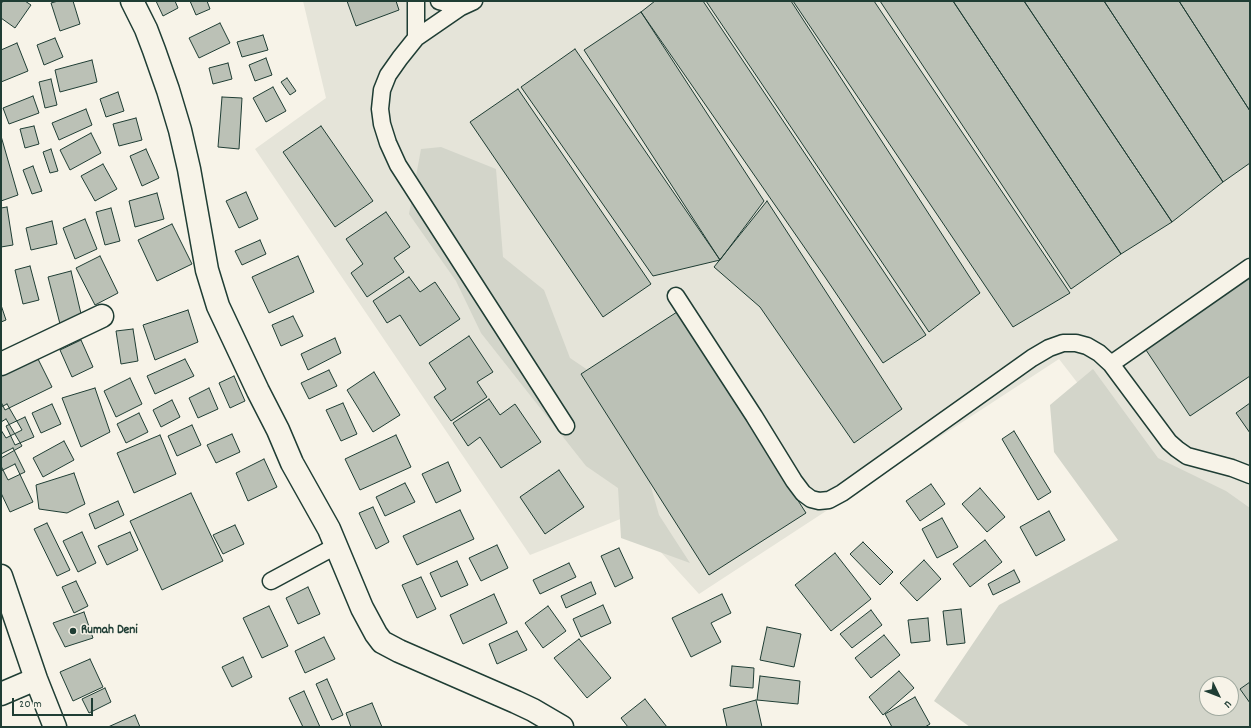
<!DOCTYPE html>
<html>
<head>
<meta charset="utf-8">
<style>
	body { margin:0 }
	#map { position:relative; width:1251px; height:728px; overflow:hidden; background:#f7f3e8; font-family:Dekko,sans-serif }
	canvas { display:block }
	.frame { position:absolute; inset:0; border:2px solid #1f3d34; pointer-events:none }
	.north { position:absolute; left:1199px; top:676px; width:40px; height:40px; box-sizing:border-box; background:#f7f3e8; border:1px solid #a1aaa0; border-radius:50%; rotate:133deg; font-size:11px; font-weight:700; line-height:16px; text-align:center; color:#1f3d34 }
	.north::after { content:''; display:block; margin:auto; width:14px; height:18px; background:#1f3d34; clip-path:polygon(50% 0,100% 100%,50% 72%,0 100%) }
	.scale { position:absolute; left:12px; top:698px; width:81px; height:18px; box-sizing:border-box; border:2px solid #1f3d34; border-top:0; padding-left:5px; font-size:12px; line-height:14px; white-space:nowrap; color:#1f3d34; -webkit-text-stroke:3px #f7f3e8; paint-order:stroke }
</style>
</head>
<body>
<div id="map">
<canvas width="1251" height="728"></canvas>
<div class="frame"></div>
<div class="north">U</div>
<div class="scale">20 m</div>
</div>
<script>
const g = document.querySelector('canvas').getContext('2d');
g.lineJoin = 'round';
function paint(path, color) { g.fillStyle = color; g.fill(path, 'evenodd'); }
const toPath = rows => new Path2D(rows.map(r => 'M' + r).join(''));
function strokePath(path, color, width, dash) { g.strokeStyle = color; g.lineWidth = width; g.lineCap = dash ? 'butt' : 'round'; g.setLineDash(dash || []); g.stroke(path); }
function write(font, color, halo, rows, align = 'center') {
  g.font = font + ' Dekko,sans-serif'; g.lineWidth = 3; g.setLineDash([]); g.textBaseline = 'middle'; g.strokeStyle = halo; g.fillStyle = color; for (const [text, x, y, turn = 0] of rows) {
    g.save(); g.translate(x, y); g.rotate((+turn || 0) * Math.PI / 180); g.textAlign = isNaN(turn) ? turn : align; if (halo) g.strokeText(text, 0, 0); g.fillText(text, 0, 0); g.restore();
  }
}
const built = toPath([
	[303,1,1250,1,1250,606,1059,359,699,594,628,516,530,555,255,149,326,98]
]);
const green = toPath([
	[441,147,496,169,503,257,544,290,570,358,607,383,635,431,659,515,690,563,621,538,618,488,586,466,481,333,456,281,409,214,421,149],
	[1093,369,1158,458,1226,491,1250,508,1250,727,970,727,934,701,999,605,1118,540,1054,452,1050,405],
	[1207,684,1231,684,1231,708,1207,708]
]);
const building = toPath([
	[3,1,25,1,31,5,15,28,1,18,1,4,3,1],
	[58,1,73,1,80,24,60,31,51,3,58,1],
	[156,1,175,1,178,8,163,16,156,1],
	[190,1,207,1,210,9,196,15,190,1],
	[347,1,396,1,399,10,356,26,347,1],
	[655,1,703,1,926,335,883,363,825,277,641,12,655,1],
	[706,1,791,1,980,293,929,332,706,1],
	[793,1,874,1,1070,293,1013,327,793,1],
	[880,1,953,1,1121,254,1071,289,880,1],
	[953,1,1024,1,1172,222,1121,254,953,1],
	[1024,1,1104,1,1223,182,1172,222,1024,1],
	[1104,1,1179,1,1250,111,1250,163,1223,182,1104,1],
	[1179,1,1250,1,1250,111,1179,1],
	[641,12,764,201,720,260,584,50,641,12],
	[220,23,230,43,199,58,189,38,220,23],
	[263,35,268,50,242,57,237,42,263,35],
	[55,38,63,57,44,65,37,45,55,38],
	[17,43,28,71,1,82,1,50,17,43],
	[575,49,720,260,653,276,521,87,575,49],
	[266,58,272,75,255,81,249,65,266,58],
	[92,60,97,82,60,92,55,70,92,60],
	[228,63,232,79,213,84,209,68,228,63],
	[287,78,296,91,290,95,281,82,287,78],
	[51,79,57,105,45,108,39,82,51,79],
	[273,87,286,111,266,122,253,98,273,87],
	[518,89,651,284,603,317,470,122,518,89],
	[118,92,124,111,106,117,100,99,118,92],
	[33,96,39,113,9,124,3,108,33,96],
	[222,97,242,98,239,149,218,147,222,97],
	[86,109,92,125,59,140,52,123,86,109],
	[136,118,142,140,119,146,113,124,136,118],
	[34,126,39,144,25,148,20,129,34,126],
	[321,126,373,201,335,227,283,152,321,126],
	[91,133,101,153,70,170,60,150,91,133],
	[1,136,18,195,1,201,1,136],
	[51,149,58,171,50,173,43,152,51,149],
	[146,149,159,178,142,186,130,156,146,149],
	[103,164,117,189,95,201,81,176,103,164],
	[33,166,42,191,32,194,23,170,33,166],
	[246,192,258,219,239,228,226,201,246,192],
	[157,193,164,219,135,227,129,201,157,193],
	[767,201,902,409,854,443,760,307,714,267,767,201],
	[7,207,13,245,1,247,1,208,7,207],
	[111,208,120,241,105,245,96,212,111,208],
	[386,212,410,247,394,258,404,272,367,297,351,273,363,264,346,239,386,212],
	[85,219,97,249,75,259,63,228,85,219],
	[52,221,57,244,31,250,26,228,52,221],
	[172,224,192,264,157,281,138,240,172,224],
	[260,240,266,254,242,265,235,251,260,240],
	[100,256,118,293,95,305,76,268,100,256],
	[298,256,314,292,269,313,252,277,298,256],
	[30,266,39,300,23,304,15,270,30,266],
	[71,271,82,318,60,324,48,277,71,271],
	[409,277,420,292,435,282,460,319,420,346,400,315,387,323,373,301,409,277],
	[1250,277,1250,376,1190,416,1144,347,1250,277],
	[1,305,6,320,1,322,1,305],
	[188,310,198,342,155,360,143,325,188,310],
	[677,312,806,513,709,575,581,374,677,312],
	[293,316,303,336,281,346,272,325,293,316],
	[133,329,138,361,121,364,116,331,133,329],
	[469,336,493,372,477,382,487,397,451,421,434,397,446,389,429,363,469,336],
	[335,338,341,353,308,370,301,354,335,338],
	[81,340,93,367,72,377,60,350,81,340],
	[36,355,52,387,5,410,1,402,1,373,36,355],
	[185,359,194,376,155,394,147,376,185,359],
	[329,370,337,386,309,399,301,383,329,370],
	[374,372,400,415,373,432,347,390,374,372],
	[234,376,245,401,230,408,219,383,234,376],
	[130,378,142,404,116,417,104,391,130,378],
	[95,388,110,432,81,447,62,398,95,388],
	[209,388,218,409,198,418,189,398,209,388],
	[489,399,500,415,515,404,541,442,501,468,480,437,468,446,453,423,489,399],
	[172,400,180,417,161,427,153,410,172,400],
	[343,403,357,434,341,441,326,410,343,403],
	[1250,403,1250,433,1236,413,1250,403],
	[7,404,22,430,6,438,1,430,1,407,7,404],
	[52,404,61,424,41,433,32,413,52,404],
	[139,413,148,432,126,443,117,424,139,413],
	[25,417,34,437,15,445,6,426,25,417],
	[6,419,22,446,1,458,1,422,6,419],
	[192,425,201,445,177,456,168,436,192,425],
	[1014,431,1051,492,1038,500,1002,439,1014,431],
	[232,434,240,452,216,463,207,445,232,434],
	[160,435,176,474,134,493,117,453,160,435],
	[396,435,411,467,360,490,345,459,396,435],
	[64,441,74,460,43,477,33,458,64,441],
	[13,448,25,472,8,480,1,466,1,454,13,448],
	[264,459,277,487,248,501,236,473,264,459],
	[448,462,461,491,436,503,422,474,448,462],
	[15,464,33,502,10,512,1,493,1,471,15,464],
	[559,470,584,507,545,534,520,497,559,470],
	[74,473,85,504,67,513,39,509,36,485,74,473],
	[405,483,415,502,385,516,376,497,405,483],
	[931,484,945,504,920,521,906,501,931,484],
	[980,488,1005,517,987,532,962,504,980,488],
	[191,493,223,561,162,590,130,521,191,493],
	[118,501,124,515,95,529,89,514,118,501],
	[373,507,389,542,376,549,359,513,373,507],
	[460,510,474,539,417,565,403,536,460,510],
	[1049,511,1065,540,1036,556,1020,527,1049,511],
	[942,518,958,547,937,558,922,529,942,518],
	[47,523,70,570,57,576,34,529,47,523],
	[235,525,244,544,223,554,213,535,235,525],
	[82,532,96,563,78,572,63,541,82,532],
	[130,532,138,550,107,565,98,546,130,532],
	[985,540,1002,562,970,587,953,564,985,540],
	[863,542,893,572,880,585,850,554,863,542],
	[497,545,508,568,481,581,469,558,497,545],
	[619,548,633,578,615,587,601,556,619,548],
	[835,553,871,599,831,631,795,585,835,553],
	[924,560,941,579,917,601,900,583,924,560],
	[457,561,468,585,441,597,430,573,457,561],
	[569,563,576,577,540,594,533,580,569,563],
	[1014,570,1020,582,993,595,988,584,1014,570],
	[421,577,436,609,417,618,402,585,421,577],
	[76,581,88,606,74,613,62,587,76,581],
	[591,582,596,594,566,608,561,596,591,582],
	[308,587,320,614,298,624,286,598,308,587],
	[494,594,507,623,463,644,450,615,494,594],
	[722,594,731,613,711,623,721,642,691,657,672,618,722,594],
	[603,605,611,623,581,637,573,619,603,605],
	[269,606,288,646,262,658,243,618,269,606],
	[548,606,566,631,543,648,525,623,548,606],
	[961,609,965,643,947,645,943,611,961,609],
	[871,610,882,625,852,648,840,634,871,610],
	[84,612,93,638,65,647,53,623,84,612],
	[928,618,930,641,911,643,908,620,928,618],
	[767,627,801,634,794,667,760,660,767,627],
	[517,631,527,650,497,664,489,644,517,631],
	[884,635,900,655,871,678,855,658,884,635],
	[324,637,335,659,305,673,295,651,324,637],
	[579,639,611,678,587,698,554,658,579,639],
	[243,657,252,677,232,687,222,667,243,657],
	[90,659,103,687,73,701,60,672,90,659],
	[732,666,754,668,753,688,730,686,732,666],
	[899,671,914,688,883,715,869,697,899,671],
	[760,676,800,681,798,704,757,700,760,676],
	[327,679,343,715,332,720,316,684,327,679],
	[1250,682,1250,703,1240,689,1250,682],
	[105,688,111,702,89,713,82,699,105,688],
	[304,691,320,727,303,727,289,698,304,691],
	[915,697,930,724,925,727,892,727,885,714,915,697],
	[645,699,667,727,628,727,621,718,645,699],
	[756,700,762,727,727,727,723,709,756,700],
	[372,703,382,727,351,727,346,713,372,703],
	[135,715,140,727,108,727,135,715]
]);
const service = toPath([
	[416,1,416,38],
	[439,1,461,7],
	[474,1,461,7,416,38,400,58,388,75,382,90,380,109,382,124,388,143,398,165,566,426],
	[676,296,754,416,794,481,803,493,811,499,819,501,829,500,842,493,1032,358,1049,348,1063,343,1076,343,1087,346,1099,353,1111,364,1169,442,1177,449,1187,456,1232,468,1250,475],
	[1111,364,1250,267],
	[271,581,336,546]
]);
const minor = toPath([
	[132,1,146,29,154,50,168,90,180,130,189,169,207,270,218,306,258,391,278,430,292,463,329,529,362,608,376,634,382,642,399,651,516,702,533,710,562,727],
	[1,364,102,316],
	[1,576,36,679,55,727],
	[1,694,36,679]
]);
const markers = [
	[73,631,4,"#1f3d34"]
];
const poiNames = [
	["Rumah Deni",81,631]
];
paint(built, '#e5e4d9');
paint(green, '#d3d5ca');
paint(building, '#bbc1b6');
strokePath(building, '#1f3d34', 1);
strokePath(service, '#1f3d34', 19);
strokePath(minor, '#1f3d34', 25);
strokePath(service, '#f7f3e8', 16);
strokePath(minor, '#f7f3e8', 22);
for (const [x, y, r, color] of markers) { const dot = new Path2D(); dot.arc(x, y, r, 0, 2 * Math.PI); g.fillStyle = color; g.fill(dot); strokePath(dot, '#f7f3e8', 1.5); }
write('bold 13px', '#1f3d34', '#f7f3e8', poiNames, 'left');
</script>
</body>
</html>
